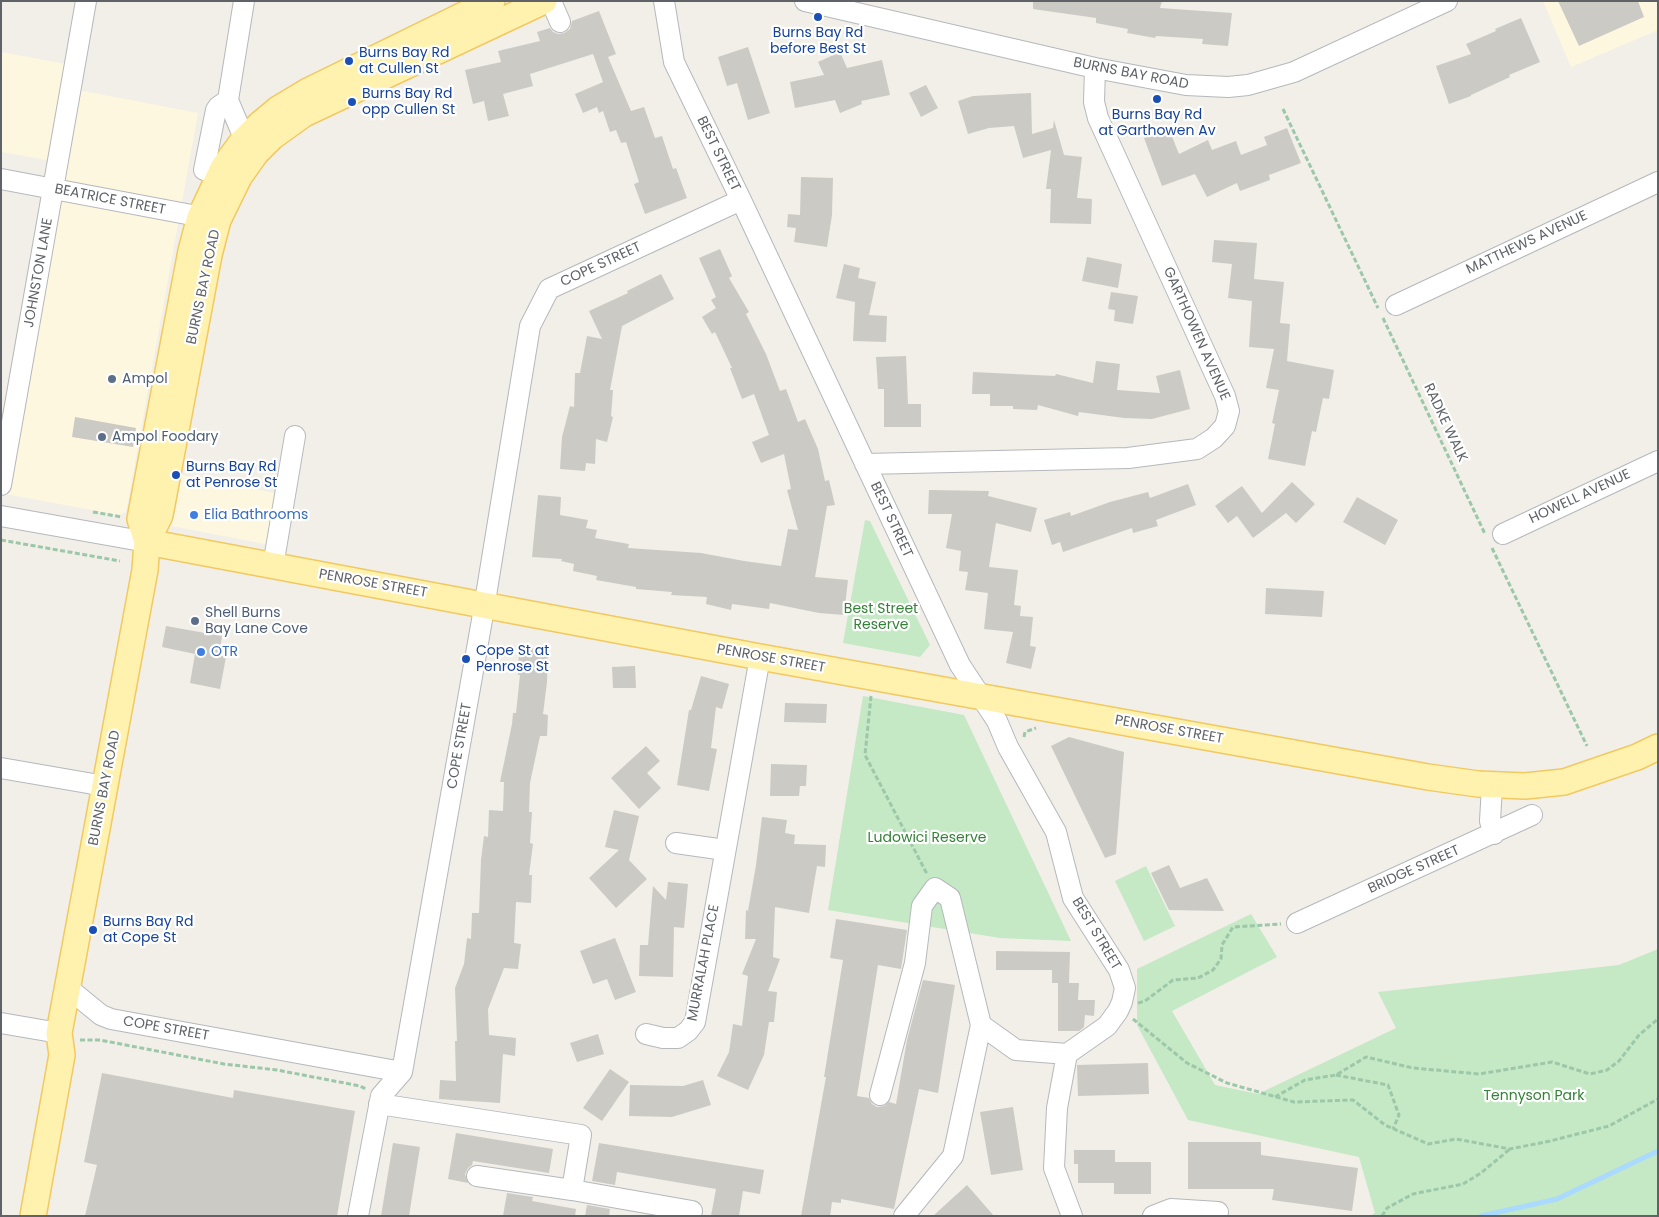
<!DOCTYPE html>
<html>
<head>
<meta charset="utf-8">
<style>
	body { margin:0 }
	#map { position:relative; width:1659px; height:1217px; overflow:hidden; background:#f1efe8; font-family:Poppins,sans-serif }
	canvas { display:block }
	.frame { position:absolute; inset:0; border:2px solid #5f6368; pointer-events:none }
</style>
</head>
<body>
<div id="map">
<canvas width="1659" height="1217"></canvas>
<div class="frame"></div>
</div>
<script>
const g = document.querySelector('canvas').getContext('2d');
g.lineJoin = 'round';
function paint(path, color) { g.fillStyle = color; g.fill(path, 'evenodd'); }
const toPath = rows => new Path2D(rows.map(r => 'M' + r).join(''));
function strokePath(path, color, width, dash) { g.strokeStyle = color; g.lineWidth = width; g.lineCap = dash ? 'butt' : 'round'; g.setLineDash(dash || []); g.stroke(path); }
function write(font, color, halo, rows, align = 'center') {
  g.font = font + ' Poppins,sans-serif'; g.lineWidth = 4.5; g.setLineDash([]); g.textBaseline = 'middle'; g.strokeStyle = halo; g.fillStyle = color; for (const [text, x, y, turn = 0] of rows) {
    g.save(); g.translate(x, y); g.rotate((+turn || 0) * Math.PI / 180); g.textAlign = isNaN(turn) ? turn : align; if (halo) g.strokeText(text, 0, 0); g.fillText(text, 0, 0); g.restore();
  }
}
const commercial = toPath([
	[1543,1,1658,1,1658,30,1571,67],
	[1,52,66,64,62,87,198,113,126,512,120,515,5,494,64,163,1,152],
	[182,475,279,494,270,545,172,526]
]);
const green = toPath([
	[865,520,870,521,930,645,920,657,843,643],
	[863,696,964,715,1071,941,1000,938,828,910],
	[1146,866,1175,926,1144,941,1115,881],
	[1251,914,1277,957,1172,1011,1215,1085,1258,1094,1396,1028,1378,992,1619,965,1658,949,1658,1216,1370,1216,1375,1213,1359,1157,1188,1120,1137,1025,1137,969]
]);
const stream = toPath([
	[1481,1216,1557,1199,1658,1151]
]);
const building = toPath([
	[1033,1,1162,1,1160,8,1232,13,1228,46,1202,44,1203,39,1156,36,1155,38,1127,33,1128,29,1096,23,1096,18,1033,9],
	[1558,1,1638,1,1644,17,1579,46],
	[599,11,616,54,608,57,631,111,644,107,655,138,662,136,673,169,676,168,687,198,645,214,634,184,639,182,626,142,621,143,616,130,610,132,603,111,599,113,597,107,583,113,575,94,603,82,593,54,530,74,533,86,503,94,509,116,488,121,484,101,473,104,465,70,501,62,498,51,540,41,537,32,550,28,553,32,558,34,564,33,570,29,572,21],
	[1521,18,1540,62,1509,75,1510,77,1471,95,1471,96,1449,104,1436,66,1471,54,1466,44,1496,31,1495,29],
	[748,47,770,113,748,120,737,83,727,86,718,57],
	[840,52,847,68,882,60,890,95,861,101,862,104,840,113,835,100,795,108,790,82,824,75,818,62],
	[926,85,938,108,921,117,909,93],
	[1031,93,1032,134,1053,128,1054,120,1064,155,1082,157,1077,198,1092,199,1091,224,1050,223,1051,189,1046,189,1051,150,1023,158,1014,126,989,128,968,134,958,101,973,96],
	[1287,128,1301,163,1269,175,1270,180,1240,191,1237,183,1207,197,1195,174,1162,186,1144,138,1169,129,1179,154,1208,140,1212,150,1236,141,1241,155,1267,145,1264,137],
	[801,177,833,178,832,215,827,247,794,242,796,228,787,227,788,214,800,215],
	[1214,240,1257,243,1254,279,1284,282,1280,323,1290,324,1287,361,1334,370,1329,399,1323,398,1316,432,1312,431,1305,466,1268,459,1275,424,1272,423,1279,390,1266,388,1274,349,1249,347,1252,301,1228,298,1232,264,1212,262],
	[720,249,732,276,729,278,749,312,746,314,766,354,780,391,786,389,798,422,805,419,818,449,825,481,829,480,835,505,827,506,815,577,848,580,844,615,819,613,770,603,769,609,732,604,731,610,706,604,707,597,671,595,672,592,636,589,636,587,596,580,597,576,573,571,574,564,561,561,562,559,532,557,538,495,561,497,560,515,588,520,586,528,597,530,595,538,629,544,628,548,701,553,744,561,781,566,788,529,798,530,787,490,791,489,784,454,761,463,752,442,769,435,754,394,742,399,730,368,732,368,715,332,712,334,702,317,716,308,711,300,716,297,699,258],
	[1087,257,1122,264,1118,288,1082,281],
	[844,264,860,268,858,278,876,282,869,315,887,316,886,342,853,341,855,302,836,298],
	[661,274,674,299,622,326,610,390,613,390,611,416,613,417,607,442,596,439,595,464,586,463,585,471,560,469,562,437,570,406,574,407,575,373,580,373,587,336,602,339,589,311,628,293,627,291],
	[1111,292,1138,296,1133,324,1114,321,1115,310,1108,309],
	[906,356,908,404,921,404,921,427,884,427,884,389,878,389,876,357],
	[1096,361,1120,364,1117,390,1160,393,1156,376,1180,370,1190,409,1152,419,1124,418,1079,412,1078,416,1038,405,1037,410,1013,409,1013,406,990,406,990,394,972,394,973,372,1055,376,1056,374,1093,383],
	[75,417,136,428,133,447,72,437],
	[1292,482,1315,504,1296,523,1286,513,1253,538,1237,516,1228,523,1215,506,1242,486,1262,513],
	[1188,484,1196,505,1156,520,1158,526,1133,533,1132,528,1063,552,1060,542,1052,545,1044,520,1070,512,1071,516,1110,502,1148,492,1150,498],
	[929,490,989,491,988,496,1037,508,1031,532,996,523,989,567,1018,570,1014,605,1021,606,1020,616,1033,617,1030,646,1036,647,1031,669,1006,663,1013,632,984,629,988,593,965,590,968,572,959,571,961,551,946,548,952,514,928,514],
	[1357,497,1398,520,1385,545,1343,522],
	[1266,588,1324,591,1322,617,1265,614],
	[166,626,222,636,219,655,226,657,220,689,190,683,195,654,162,647],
	[519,648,548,649,547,682,543,714,548,715,547,736,540,736,530,783,529,812,532,812,530,843,533,844,529,875,532,875,531,903,516,902,514,943,521,944,518,969,504,968,488,1009,489,1035,516,1038,515,1056,503,1054,500,1103,439,1099,440,1080,456,1081,455,1041,457,1041,455,988,464,964,467,938,471,939,472,913,479,913,481,860,484,836,488,837,489,810,503,811,504,782,500,782,512,724,513,713,516,713,520,675,518,675],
	[635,666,636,688,613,688,612,667],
	[701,676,729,684,722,709,716,707,711,748,717,749,709,791,677,785,689,710,691,710],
	[785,703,827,704,826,723,784,722],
	[1069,737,1124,752,1116,854,1105,858,1051,746],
	[646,746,660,761,647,773,661,788,639,809,611,778],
	[771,764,807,765,806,786,800,786,799,796,770,796],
	[614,810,639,816,629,860,647,879,616,908,589,878,619,850,605,847],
	[762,817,787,820,785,833,795,835,794,844,826,845,825,867,817,866,809,913,775,907,773,957,780,959,768,991,777,992,774,1022,769,1022,764,1055,748,1090,717,1076,729,1052,733,1024,742,1026,748,976,742,974,756,939,745,939,746,910,748,911,756,865],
	[1169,865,1180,888,1207,878,1224,911,1169,910,1151,873],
	[668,882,688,884,684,928,674,927,673,977,639,976,640,945,648,945,653,886,666,900],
	[836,919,907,930,901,969,878,965,857,1096,869,1098,872,1104,877,1107,884,1106,889,1102,896,1104,907,1040,923,980,955,985,938,1093,919,1089,894,1209,841,1199,841,1203,832,1202,830,1216,801,1216,826,1077,824,1077,843,960,830,958],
	[615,938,636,992,615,1000,607,979,593,984,580,951],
	[996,951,1070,952,1069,983,1079,983,1078,1000,1095,1000,1094,1016,1085,1015,1084,1027,1079,1031,1058,1031,1058,983,1052,983,1052,970,996,970],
	[598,1034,604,1054,577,1062,570,1043],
	[1148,1063,1149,1094,1078,1096,1077,1065],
	[610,1069,629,1082,602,1121,583,1108],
	[102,1073,233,1098,234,1090,355,1111,337,1216,85,1216,97,1165,84,1162],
	[703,1080,711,1105,672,1117,629,1116,630,1085,683,1086],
	[1013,1107,1023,1170,991,1175,980,1112],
	[456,1133,553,1149,549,1173,473,1161,472,1165,468,1168,465,1174,468,1183,448,1179],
	[1188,1142,1261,1142,1261,1155,1358,1168,1352,1211,1272,1200,1274,1189,1188,1189],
	[393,1143,420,1147,409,1216,381,1216],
	[599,1143,764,1170,760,1194,743,1191,739,1216,711,1216,716,1189,617,1172,615,1185,592,1181],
	[1074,1150,1115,1150,1115,1162,1151,1162,1151,1194,1114,1194,1114,1183,1078,1183,1078,1164,1074,1164],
	[967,1185,994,1216,933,1216],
	[507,1193,533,1197,532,1201,576,1209,575,1216,503,1216],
	[587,1205,610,1209,609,1216,585,1216]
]);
const path = toPath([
	[1283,109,1378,308],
	[1383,318,1485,534],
	[93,512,122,517],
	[1,540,120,561],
	[1492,548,1587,746],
	[871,696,865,755,927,874],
	[1024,737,1025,732,1036,728],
	[1138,1003,1145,1001,1173,980,1198,978,1213,970,1221,959,1222,945,1233,927,1281,924],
	[1133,1019,1187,1063,1227,1083,1294,1102,1353,1100,1385,1125,1428,1144,1456,1139,1510,1149,1550,1141,1609,1126,1658,1099],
	[80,1040,100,1040,224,1064,277,1070,360,1086,366,1089],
	[1336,1075,1388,1085,1399,1115,1393,1129],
	[1275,1097,1305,1080,1336,1075,1366,1057,1413,1068,1479,1074,1552,1062,1590,1074,1607,1070,1619,1061,1639,1035,1658,1019],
	[1382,1216,1387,1208,1413,1194,1463,1184,1481,1173,1510,1149]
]);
const minor = toPath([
	[244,1,228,100,241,131,253,149],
	[551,1,560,22],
	[664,1,674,62,741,200,960,665,997,721,1008,747,1056,832,1073,898,1119,970,1125,988,1122,1002,1118,1011,1107,1026,1067,1054,1057,1108,1054,1168,1072,1216],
	[805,1,1095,68,1186,85,1228,87,1248,85,1294,72,1447,1],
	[204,170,216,110,218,107,228,100],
	[1,179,213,219],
	[1396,305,1658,182],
	[865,464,1128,458,1197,449,1214,438,1225,426,1229,411,1225,396,1098,118,1094,102,1095,68],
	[1,485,86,1],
	[1,516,147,542],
	[1503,534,1658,461],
	[273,566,295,436],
	[1,768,105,786],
	[1492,786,1490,821,1494,834],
	[676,843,725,850],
	[1297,923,1532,815],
	[68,988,101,1015,111,1019,402,1072,482,620,530,326,549,289,741,200],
	[1,1023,59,1033],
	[981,1025,1016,1050,1067,1054],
	[646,1034,663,1038,678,1038,688,1031,695,1022,760,657],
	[880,1095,915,963,922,906,935,888,950,898,981,1025,953,1156,904,1216],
	[379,1104,581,1135,572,1190,692,1211],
	[477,1176,572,1190],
	[358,1216,381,1096,402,1072],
	[1153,1216,1171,1209,1218,1212]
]);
const major = toPath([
	[147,542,760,657,1428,777,1478,784,1525,786,1564,782,1637,757,1658,747],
	[147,542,160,515,209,255,218,220,239,177,256,153,272,137,304,114,544,1],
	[33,1216,62,1055,59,1033,145,570,147,542,140,519,191,251,200,217,223,168,242,142,260,124,278,109,308,91,492,1]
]);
const markers = [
	[818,17,5,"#1a4fb4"],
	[349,61,5,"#1a4fb4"],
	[1157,99,5,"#1a4fb4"],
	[352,102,5,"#1a4fb4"],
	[112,379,5,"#5c6f8a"],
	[102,437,5,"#5c6f8a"],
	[176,475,5,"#1a4fb4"],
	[194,515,5,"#3f7fe0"],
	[195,621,5,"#5c6f8a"],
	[201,652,5,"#3f7fe0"],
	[466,659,5,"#1a4fb4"],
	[93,930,5,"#1a4fb4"]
];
const transitNames = [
	["Burns Bay Rd",818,33,"center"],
	["before Best St",818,49,"center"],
	["Burns Bay Rd",359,53],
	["at Cullen St",359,69],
	["Burns Bay Rd",362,94],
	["opp Cullen St",362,110],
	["Burns Bay Rd",1157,115,"center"],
	["at Garthowen Av",1157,131,"center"],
	["Burns Bay Rd",186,467],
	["at Penrose St",186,483],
	["Cope St at",476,651],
	["Penrose St",476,667],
	["Burns Bay Rd",103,922],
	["at Cope St",103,938]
];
const streetNames = [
	["BURNS BAY ROAD",1131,74,11],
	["BEST STREET",718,154,64],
	["BEATRICE STREET",110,200,11],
	["MATTHEWS AVENUE",1527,243,-25],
	["COPE STREET",601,265,-25],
	["JOHNSTON LANE",39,273,-80],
	["BURNS BAY ROAD",204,287,-78],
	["GARTHOWEN AVENUE",1196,334,66],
	["RADKE WALK",1445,423,65],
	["HOWELL AVENUE",1580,497,-25],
	["BEST STREET",891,520,65],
	["PENROSE STREET",373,584,10],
	["PENROSE STREET",771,659,10],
	["PENROSE STREET",1169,730,10],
	["COPE STREET",460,746,-80],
	["BURNS BAY ROAD",105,788,-79],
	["BRIDGE STREET",1414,870,-24],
	["BEST STREET",1096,934,59],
	["MURRALAH PLACE",704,963,-79],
	["COPE STREET",166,1029,10]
];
const serviceNames = [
	["Ampol",122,379],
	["Ampol Foodary",112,437],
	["Shell Burns",205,613],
	["Bay Lane Cove",205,629]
];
const shopNames = [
	["Elia Bathrooms",204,515],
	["OTR",211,652]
];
const parkNames = [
	["Best Street",881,609],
	["Reserve",881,625],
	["Ludowici Reserve",927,838],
	["Tennyson Park",1534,1096]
];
paint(commercial, '#fef7e0');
paint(green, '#c5e8c5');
strokePath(stream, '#aadaff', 5);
paint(building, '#cccac5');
strokePath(minor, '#b5b8bc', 22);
strokePath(major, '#f2c960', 28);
strokePath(path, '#9cc7a9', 3, [5, 2.5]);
strokePath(minor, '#fff', 20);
strokePath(major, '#fff2af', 25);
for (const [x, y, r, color] of markers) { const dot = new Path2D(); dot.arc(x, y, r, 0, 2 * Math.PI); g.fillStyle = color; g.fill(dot); strokePath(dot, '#fff', 2); }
write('14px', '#164399', '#fff', transitNames, 'left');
write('14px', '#5f6368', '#fff', streetNames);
write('14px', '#4e5e75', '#fff', serviceNames, 'left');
write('14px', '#366cbe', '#fff', shopNames, 'left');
write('14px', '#348238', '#fff', parkNames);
</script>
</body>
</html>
